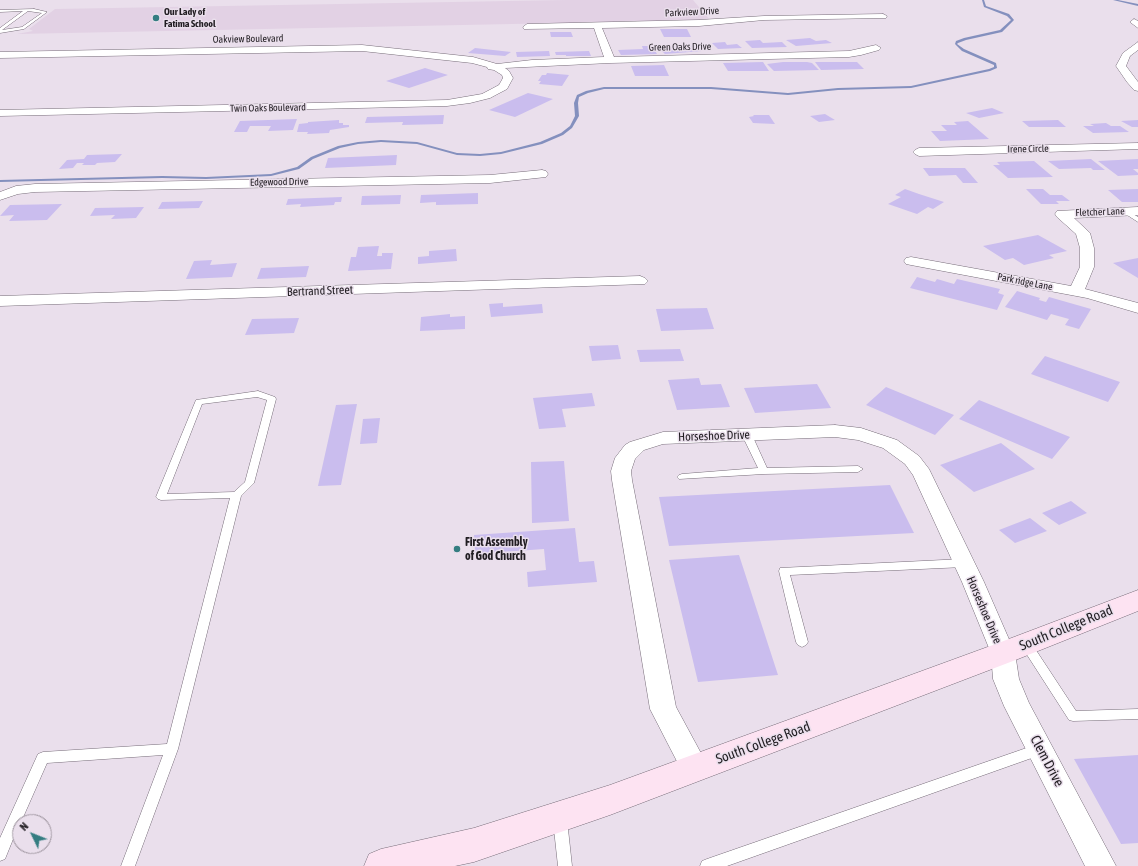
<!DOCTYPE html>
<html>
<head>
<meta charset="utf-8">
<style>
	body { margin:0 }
	#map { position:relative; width:1138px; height:866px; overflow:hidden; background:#eadfec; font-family:"Asap Condensed",sans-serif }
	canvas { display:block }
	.north { position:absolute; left:12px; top:814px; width:40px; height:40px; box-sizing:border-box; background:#eadfec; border:1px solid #9a919b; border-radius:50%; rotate:313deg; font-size:11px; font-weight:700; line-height:16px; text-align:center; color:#211d22 }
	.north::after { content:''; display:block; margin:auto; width:14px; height:18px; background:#347d81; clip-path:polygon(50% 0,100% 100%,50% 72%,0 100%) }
</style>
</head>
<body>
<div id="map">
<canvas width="1138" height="866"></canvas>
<div class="north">N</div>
</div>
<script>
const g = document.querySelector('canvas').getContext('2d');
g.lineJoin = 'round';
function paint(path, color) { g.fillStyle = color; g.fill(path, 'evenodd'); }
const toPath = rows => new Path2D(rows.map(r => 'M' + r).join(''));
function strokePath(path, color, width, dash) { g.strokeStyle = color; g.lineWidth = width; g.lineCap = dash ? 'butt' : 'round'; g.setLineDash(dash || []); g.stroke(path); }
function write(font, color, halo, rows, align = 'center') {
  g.font = font + ' "Asap Condensed",sans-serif'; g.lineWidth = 3; g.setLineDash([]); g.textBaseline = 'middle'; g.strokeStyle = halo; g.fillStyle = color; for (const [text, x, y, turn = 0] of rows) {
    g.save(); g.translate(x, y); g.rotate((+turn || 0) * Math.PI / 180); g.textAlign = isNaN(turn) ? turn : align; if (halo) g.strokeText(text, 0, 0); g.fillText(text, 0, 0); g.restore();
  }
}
const built = toPath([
	[566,0,693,0,710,20,17,34,33,31,29,29,55,9]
]);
const stream = toPath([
	[982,0,984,0,986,6,1009,14,1014,20,1002,32,966,40,958,43,957,44,964,49,996,63,997,68,990,71,911,88,838,90,788,95,711,89,604,89,588,93,579,97,578,103,579,116,572,128,563,135,542,144,501,154,480,156,457,155,417,144,381,142,358,144,340,148,313,159,299,169,271,176,206,179,162,178,0,182,0,180,162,176,206,177,271,174,297,167,311,157,338,146,358,142,381,140,417,142,457,153,480,154,501,152,540,142,561,133,570,126,575,116,574,103,577,95,586,91,604,87,711,87,788,93,838,88,911,86,989,69,994,67,994,65,962,51,955,44,956,41,964,38,1000,30,1011,20,1007,16,984,7,982,0],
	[1113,0,1118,0,1138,4,1138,6,1113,0]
]);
const building = toPath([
	[660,29,687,29,691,37,664,37],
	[550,32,571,32,573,37,551,37],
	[810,38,816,41,826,40,832,43,796,46,786,40],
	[760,40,763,43,782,42,787,47,752,48,745,41],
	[725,42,727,45,737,44,742,48,718,49,712,43],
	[695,45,702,51,665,54,658,47],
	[642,46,652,46,657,54,621,55,618,50,643,49],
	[475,48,511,52,505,56,468,53],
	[549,51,550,56,517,57,516,52],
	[589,51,591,56,566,56,566,55,556,55,555,52],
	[763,62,769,71,728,71,723,63],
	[783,62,807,62,812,63,819,70,774,71,767,64],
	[815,62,857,62,864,69,821,70],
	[664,65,669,76,635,76,631,66],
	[425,68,448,75,409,88,386,81],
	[547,73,569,75,562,86,539,84,541,81,538,81,542,75,546,75],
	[528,93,553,99,515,117,489,110],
	[992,108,1004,113,979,118,966,113],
	[825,114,835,120,819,122,810,116],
	[444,115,443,124,402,125,403,122,365,123,367,117],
	[753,115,769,115,775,124,753,123,749,117,754,116],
	[297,119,293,130,268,131,271,126,250,126,247,132,234,132,240,121],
	[339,120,339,123,343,123,343,125,349,125,349,127,330,130,329,133,307,134,308,132,297,132,299,124,308,123,308,122],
	[1058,120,1066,127,1029,127,1022,121],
	[1138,120,1138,127,1132,127,1121,121],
	[968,121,989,139,940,141,931,131,947,131,941,125,957,125,954,122],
	[1106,123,1111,126,1120,126,1129,132,1093,133,1083,126,1094,126,1090,124],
	[122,154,115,162,97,163,95,165,82,165,84,163,77,163,73,168,59,169,67,160,84,159,87,155],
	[397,155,396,165,325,168,328,158],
	[1091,159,1105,170,1093,170,1091,168,1059,169,1048,161],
	[1138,159,1138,169,1133,169,1138,173,1138,175,1118,176,1098,161],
	[1034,161,1053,177,1008,178,993,165,1000,165,997,162],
	[923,168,965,168,978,183,963,183,956,175,929,176],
	[905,189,919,194,944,202,933,209,928,207,917,214,888,204,901,197,895,195],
	[1026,189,1043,189,1050,195,1062,195,1070,201,1056,201,1059,204,1041,204],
	[1138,189,1138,202,1122,202,1108,190],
	[478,193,478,204,436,205,436,202,420,203,421,195],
	[401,195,400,204,361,205,362,196],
	[342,197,341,202,335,202,334,205,300,207,301,204,286,205,288,199],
	[203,201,199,208,158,209,162,202],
	[62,204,47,220,9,221,14,215,0,216,10,205],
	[144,207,136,218,111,219,115,215,90,216,95,208],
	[1038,235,1067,251,1049,255,1054,258,1024,265,1013,258,1005,260,983,246],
	[379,246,377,256,382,256,382,253,393,253,391,269,348,271,351,257,356,257,358,247],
	[456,249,457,261,418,264,418,257,429,256,429,251],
	[1138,258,1138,278,1113,263],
	[212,260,210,265,237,263,232,277,186,279,194,261],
	[309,266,306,277,257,279,261,268],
	[917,277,935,282,937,279,954,284,957,279,1000,289,998,293,1004,295,997,310,910,288],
	[1017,291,1040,298,1039,300,1046,302,1049,297,1091,309,1079,329,1065,325,1069,319,1051,314,1047,320,1005,307],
	[503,303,503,307,542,304,543,313,491,317,489,304],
	[707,308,714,329,661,331,656,309],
	[450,314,450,317,465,316,465,329,420,331,421,317],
	[299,318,294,333,245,335,252,319],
	[618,345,621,359,592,361,589,346],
	[680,349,684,361,640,362,637,350],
	[1045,356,1120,382,1108,402,1031,374],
	[699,378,701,385,721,384,730,407,677,410,668,380],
	[817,384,831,408,755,413,744,388],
	[886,387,954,415,935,435,866,405],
	[592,393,595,406,562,409,566,427,539,429,533,398],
	[979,400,1070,437,1052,459,959,419],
	[357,404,341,485,318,486,336,405],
	[380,418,377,443,360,444,363,419],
	[1001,443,1035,469,974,492,940,465],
	[564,461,569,521,532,523,531,462],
	[890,485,914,533,669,546,659,497],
	[1071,501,1087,513,1059,525,1042,513],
	[1030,518,1047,531,1015,543,999,530],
	[575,528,579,562,594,561,597,582,528,587,527,572,546,570,544,549,475,554,474,535],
	[739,555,778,675,698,682,669,560],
	[1138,755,1138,843,1121,844,1074,759]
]);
const lane = toPath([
	[34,9,47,12,24,29,0,33,0,28,23,11,0,12,0,10,34,9],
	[28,11,42,13,22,27,2,30,28,11],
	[1124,211,1128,211,1138,217,1138,222,1124,213,1124,211],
	[258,391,275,397,276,399,254,483,241,496,178,749,135,866,121,866,163,755,47,763,21,822,20,822,5,859,0,861,0,838,38,754,43,752,167,744,230,498,161,500,158,499,156,497,196,400,258,391],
	[257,397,267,400,245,482,234,492,167,494,202,404,257,397],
	[747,432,752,435,767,468,858,466,863,469,858,472,764,474,679,479,677,477,679,475,682,474,758,468,742,435,747,432],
	[964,559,968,560,969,563,968,566,964,567,790,575,808,642,806,645,802,647,798,645,796,642,779,571,780,568,964,559],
	[1026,639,1030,641,1076,711,1138,709,1138,719,1073,721,1069,720,1022,647,1020,644,1022,641,1026,639],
	[1038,744,1043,746,1044,750,1043,754,727,866,700,866,702,861,707,859,1038,744],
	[560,814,565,815,567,820,572,866,558,866,553,820,555,815,560,814]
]);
const street = toPath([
	[883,14,887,16,886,18,764,20,699,26,602,28,614,57,849,51,876,45,881,48,879,50,861,55,849,57,610,63,505,68,509,71,513,78,507,89,490,98,470,103,447,106,0,116,0,110,447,100,482,94,499,85,503,78,502,75,494,70,488,69,487,67,472,63,362,51,0,58,0,52,362,45,473,57,497,64,532,60,604,57,594,28,524,29,523,27,527,24,699,20,764,16,883,14],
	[1134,19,1138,21,1138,28,1130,22,1134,19],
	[1138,42,1138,50,1130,56,1126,66,1138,82,1138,91,1134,90,1127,82,1116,66,1123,53,1138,42],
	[1138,143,1138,149,919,156,915,154,913,152,915,150,919,148,1138,143],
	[542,170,546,171,548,174,546,177,490,183,35,192,18,194,0,200,0,192,16,186,35,184,490,175,542,170],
	[1138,207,1138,215,1074,218,1090,233,1094,248,1094,267,1085,289,1138,303,1138,313,1087,298,911,265,906,264,904,261,906,258,911,257,1071,286,1080,267,1080,248,1076,234,1057,217,1055,214,1057,211,1138,207],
	[640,276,645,278,648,281,645,284,0,306,0,296,640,276],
	[835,425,861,428,897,440,919,456,929,469,984,582,1015,653,1019,679,1029,703,1116,866,1085,866,1004,706,993,679,991,653,962,582,913,475,905,464,883,448,858,440,835,437,663,444,644,450,635,459,631,471,632,480,676,707,709,768,705,777,695,780,685,777,650,709,612,480,611,471,615,458,625,445,630,442,663,432,835,425]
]);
const secondary = toPath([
	[1138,590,1138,611,1013,661,610,815,474,862,455,866,364,866,369,854,381,849,474,828,610,785,993,645,1138,590]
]);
const markers = [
	[156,18,4,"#347d81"],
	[457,549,4,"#347d81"]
];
const farPoinames = [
	["Our Lady of",164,12],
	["Fatima School",164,24]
];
const farStreetnames = [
	["Parkview Drive",692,12,-3],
	["Oakview Boulevard",248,39,-1],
	["Green Oaks Drive",680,47,-1],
	["Twin Oaks Boulevard",268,108,-1],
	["Irene Circle",1028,149,-1],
	["Edgewood Drive",279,182,-1],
	["Fletcher Lane",1100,212,-2],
	["Park ridge Lane",1025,282,11]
];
const streetNames = [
	["Bertrand Street",320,291,-2],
	["Horseshoe Drive",714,436,-2],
	["Horseshoe Drive",984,610,67]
];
const poiNames = [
	["First Assembly",465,542],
	["of God Church",465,556]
];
const nearStreetnames = [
	["South College Road",1066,628,-22],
	["South College Road",763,743,-20],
	["Clem Drive",1047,761,62]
];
paint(built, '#e2d1e4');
paint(stream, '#8490be');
paint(building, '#cabdee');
strokePath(lane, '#776d79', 1);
strokePath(street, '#776d79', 1);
strokePath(secondary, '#776d79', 1);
paint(lane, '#fff');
paint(street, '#fff');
paint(secondary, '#fde3f2');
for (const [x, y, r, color] of markers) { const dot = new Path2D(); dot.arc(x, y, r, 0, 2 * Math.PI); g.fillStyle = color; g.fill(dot); strokePath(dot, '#eadfec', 1.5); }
write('bold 10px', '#211d22', '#eadfec', farPoinames, 'left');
write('10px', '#211d22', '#eadfec', farStreetnames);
write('12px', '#211d22', '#eadfec', streetNames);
write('bold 12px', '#211d22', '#eadfec', poiNames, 'left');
write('14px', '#211d22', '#eadfec', nearStreetnames);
</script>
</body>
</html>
